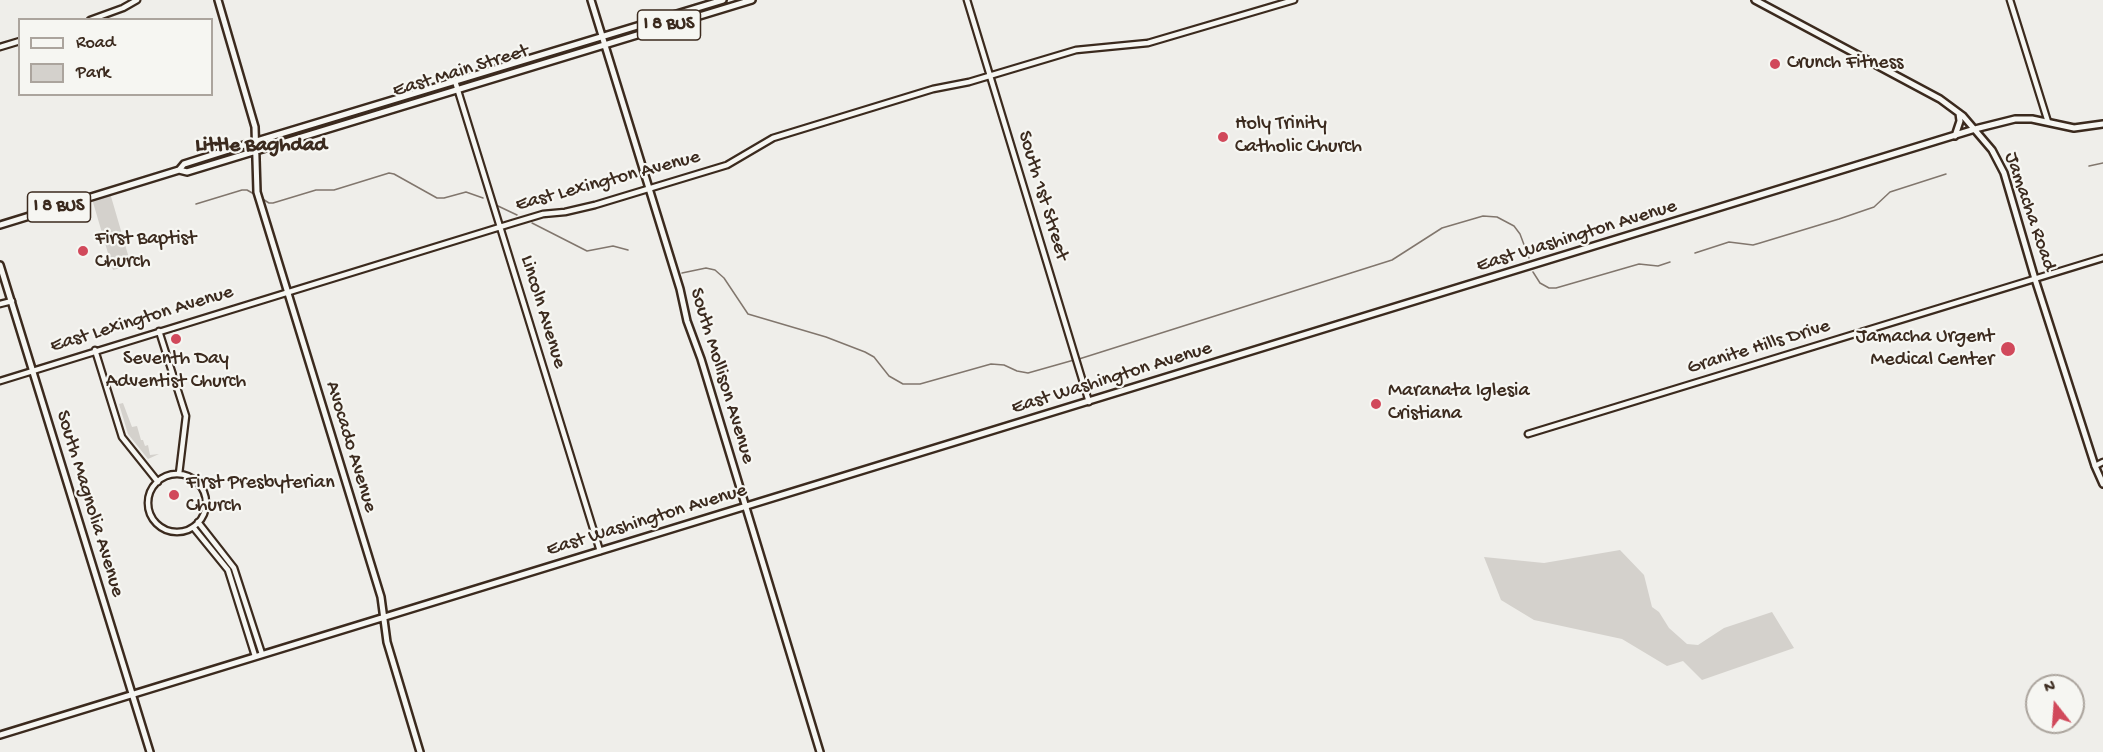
<!DOCTYPE html>
<html>
<head>
<meta charset="utf-8">
<style>
	body { margin:0 }
	#map { position:relative; width:2103px; height:752px; overflow:hidden; background:#efeeea; font-family:"Gochi Hand",sans-serif }
	canvas { display:block }
	.legend { position:absolute; left:18px; top:18px; width:195px; height:78px; box-sizing:border-box; background:#f6f6f2; border:2px solid #aba49d; margin:0; padding:8px 10px; list-style:none; font-size:18px; color:#3b2a1e }
	.legend li { display:flex; align-items:center; gap:12px; height:30px }
	.legend b { width:30px; border:2px solid #aba49d }
	.north { position:absolute; left:2025px; top:674px; width:60px; height:60px; box-sizing:border-box; background:#f6f6f2; border:2px solid #aba49d; border-radius:50%; rotate:343deg; font-size:16px; font-weight:700; line-height:24px; text-align:center; color:#3b2a1e }
	.north::after { content:''; display:block; margin:auto; width:21px; height:27px; background:#d1495b; clip-path:polygon(50% 0,100% 100%,50% 72%,0 100%) }
</style>
</head>
<body>
<div id="map">
<canvas width="2103" height="752"></canvas>
<ul class="legend">
<li><b style="height:8px;background:#f6f6f2"></b>Road</li>
<li><b style="height:16px;background:#d4d1cc"></b>Park</li>
</ul>
<div class="north">N</div>
</div>
<script>
const g = document.querySelector('canvas').getContext('2d');
g.lineJoin = 'round';
function paint(path, color) { g.fillStyle = color; g.fill(path, 'evenodd'); }
const toPath = rows => new Path2D(rows.map(r => 'M' + r).join(''));
function strokePath(path, color, width, dash) { g.strokeStyle = color; g.lineWidth = width; g.lineCap = dash ? 'butt' : 'round'; g.setLineDash(dash || []); g.stroke(path); }
function write(font, color, halo, rows, align = 'center') {
  g.font = font + ' "Gochi Hand",sans-serif'; g.lineWidth = 4.5; g.setLineDash([]); g.textBaseline = 'middle'; g.strokeStyle = halo; g.fillStyle = color; for (const [text, x, y, turn = 0] of rows) {
    g.save(); g.translate(x, y); g.rotate((+turn || 0) * Math.PI / 180); g.textAlign = isNaN(turn) ? turn : align; if (halo) g.strokeText(text, 0, 0); g.fillText(text, 0, 0); g.restore();
  }
}
const green = toPath([
	[110,193,131,265,113,270,92,199],
	[123,403,132,427,137,426,141,440,143,440,145,446,148,445,150,455,159,454,148,459,128,434,119,404],
	[1620,550,1644,575,1652,607,1659,612,1669,628,1687,644,1698,645,1724,628,1772,612,1794,648,1702,680,1683,661,1667,666,1622,639,1534,620,1501,600,1484,557,1544,563]
]);
const stream = toPath([
	[2089,166,2103,163],
	[261,198,269,203,273,203,316,190,334,190,389,173,394,174,437,198,444,198,466,192,483,198],
	[196,204,242,190,247,190,254,194],
	[498,206,517,215],
	[532,223,587,251,613,246,628,250],
	[1695,253,1729,242,1753,245,1760,243,1839,219,1874,207,1890,192,1946,174],
	[1533,272,1540,283,1549,288,1556,288,1639,264,1658,266,1670,262],
	[682,273,706,268,715,270,724,278,748,314,826,337,865,352,874,357,889,376,903,384,920,384,991,364,1004,365,1017,371,1028,373,1074,360],
	[1079,359,1392,260,1442,228,1483,216,1497,217,1514,226,1520,234,1529,258]
]);
const minor = toPath([
	[967,0,1089,402],
	[2010,0,2048,122],
	[90,20,123,8,137,0],
	[0,47,20,41],
	[455,81,600,551],
	[0,304,12,301],
	[159,331,186,416,179,474],
	[95,350,122,437,158,482],
	[0,381,513,223,543,214,565,212,595,205,727,165,773,138,933,89,969,82,1076,50,1148,43,1294,0],
	[1528,434,2103,258],
	[2095,466,2103,462],
	'148 503a29 29 0 1 1 58 0a29 29 0 1 1-58 0Z',
	[198,522,234,568,262,654],
	[193,527,228,570,255,656]
]);
const major = toPath([
	[218,0,255,127,257,192,381,597,387,642,420,752],
	[591,0,680,289,687,321,701,359,820,752],
	[1755,0,1940,99,1963,116,1992,150,2004,173,2035,279,2095,466,2103,484],
	[1955,136,1960,121,1959,113],
	[179,170,184,164,247,144,723,0],
	[0,225,179,170,187,172,752,0],
	[0,265,150,752],
	[0,735,1975,129,2015,119,2032,119,2074,128,2103,124]
]);
const markers = [
	[1775,64,6,"#d1495b"],
	[1223,137,6,"#d1495b"],
	[83,251,6,"#d1495b"],
	[176,339,6,"#d1495b"],
	[2008,349,8,"#d1495b"],
	[1376,404,6,"#d1495b"],
	[174,495,6,"#d1495b"]
];
const shields = [
	[669,25,63],
	[59,207,63]
];
const shieldNames = [
	["I 8 BUS",669,25],
	["I 8 BUS",59,207]
];
const poiNames = [
	["Crunch Fitness",1787,64],
	["Holy Trinity",1235,125],
	["Catholic Church",1235,148],
	["First Baptist",95,240],
	["Church",95,263],
	["Jamacha Urgent",1994,338,"right"],
	["Medical Center",1994,361,"right"],
	["Seventh Day",176,360,"center"],
	["Adventist Church",176,383,"center"],
	["Maranata Iglesia",1388,392],
	["Cristiana",1388,415],
	["First Presbyterian",186,484],
	["Church",186,507]
];
const streetNames = [
	["East Main Street",461,72,-17],
	["East Lexington Avenue",608,182,-15],
	["South 1st Street",1042,196,73],
	["Jamacha Road",2029,212,71],
	["East Washington Avenue",1577,237,-17],
	["Lincoln Avenue",542,312,73],
	["East Lexington Avenue",142,320,-17],
	["Granite Hills Drive",1759,348,-17],
	["South Mollison Avenue",721,376,73],
	["East Washington Avenue",1112,379,-17],
	["Avocado Avenue",350,447,73],
	["South Magnolia Avenue",89,504,73],
	["East Washington Avenue",647,521,-17]
];
const neighbourhoodNames = [
	["Little Baghdad",261,147]
];
paint(green, '#d4d1cc');
strokePath(stream, '#81766d', 1.5);
strokePath(minor, '#3b2a1e', 9);
strokePath(major, '#3b2a1e', 10);
strokePath(minor, '#f6f6f2', 4.5);
strokePath(major, '#f6f6f2', 5);
for (const [x, y, r, color] of markers) { const dot = new Path2D(); dot.arc(x, y, r, 0, 2 * Math.PI); g.fillStyle = color; g.fill(dot); strokePath(dot, '#f6f6f2', 2); }
for (const [x, y, w] of shields) { const box = new Path2D(); box.roundRect(x - w / 2, y - 15, w, 30, 4.5); g.fillStyle = '#f6f6f2'; g.fill(box); strokePath(box, '#3b2a1e', 1.5); }
write('bold 18px', '#3b2a1e', null, shieldNames);
write('20px', '#3b2a1e', '#f6f6f2', poiNames, 'left');
write('20px', '#3b2a1e', '#f6f6f2', streetNames);
write('bold 21px', '#3b2a1e', '#f6f6f2', neighbourhoodNames);
</script>
</body>
</html>
